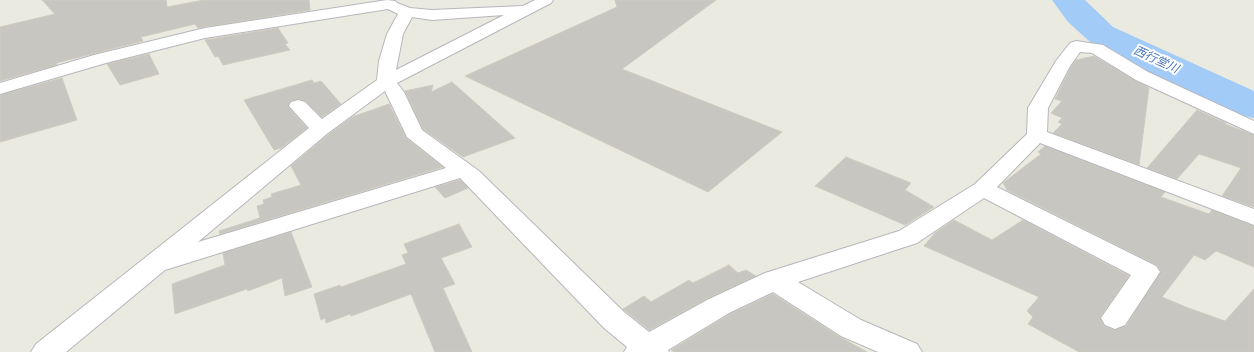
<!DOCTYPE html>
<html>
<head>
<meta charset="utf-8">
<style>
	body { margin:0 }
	canvas { display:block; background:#ebeae0 }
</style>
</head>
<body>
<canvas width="1254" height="352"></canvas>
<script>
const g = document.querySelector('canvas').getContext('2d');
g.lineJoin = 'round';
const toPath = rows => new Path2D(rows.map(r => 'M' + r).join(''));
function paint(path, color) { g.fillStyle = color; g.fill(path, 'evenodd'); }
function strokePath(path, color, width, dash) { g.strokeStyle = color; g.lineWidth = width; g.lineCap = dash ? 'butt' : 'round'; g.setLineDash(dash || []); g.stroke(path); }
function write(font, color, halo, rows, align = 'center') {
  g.font = font + ' Manrope,"Noto Sans JP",sans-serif'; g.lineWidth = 4; g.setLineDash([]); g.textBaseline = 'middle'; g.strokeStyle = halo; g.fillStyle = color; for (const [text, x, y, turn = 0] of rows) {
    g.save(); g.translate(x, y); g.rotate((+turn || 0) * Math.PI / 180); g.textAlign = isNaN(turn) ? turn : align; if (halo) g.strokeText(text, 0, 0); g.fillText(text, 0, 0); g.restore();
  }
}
const river = toPath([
	[1052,0,1085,0,1113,27,1254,91,1254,118,1239,115,1142,69,1089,41,1068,22,1052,0]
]);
const building = toPath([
	[42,0,166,0,167,7,204,0,309,0,310,10,198,28,195,24,141,37,143,41,56,63,57,65,0,81,0,27,55,14,42,0],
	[615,0,716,0,622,69,782,132,708,192,465,76,617,7,615,0],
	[278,28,288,43,285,44,290,50,223,65,218,56,215,57,205,40,278,28],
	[149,54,159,74,120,85,107,64,149,54],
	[1094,56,1149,88,1139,165,1053,133,1062,124,1058,122,1062,118,1051,113,1062,101,1055,99,1071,67,1076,60,1094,56],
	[62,78,77,120,0,142,0,95,62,78],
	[312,80,314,83,321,81,341,104,322,117,305,101,298,99,291,101,288,107,307,128,281,148,274,150,244,100,312,80],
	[452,82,515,138,463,157,423,129,405,91,433,85,431,92,452,82],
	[389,104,406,138,443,167,220,234,219,231,260,218,257,206,264,204,263,200,272,197,271,194,301,185,291,166,329,134,352,117,389,104],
	[1197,110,1226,123,1225,124,1254,135,1254,207,1222,196,1241,168,1199,154,1177,179,1147,168,1197,110],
	[1045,146,1165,192,1161,197,1209,214,1212,210,1254,226,1254,267,1216,251,1205,260,1194,255,1162,297,1188,308,1225,321,1254,289,1254,352,1079,352,1028,324,1033,317,1027,311,1039,297,924,246,935,233,954,220,992,240,1023,220,1129,276,1100,317,1104,326,1114,330,1126,326,1161,271,1157,265,1007,190,1003,183,1041,154,1038,152,1045,146],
	[846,157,911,183,905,190,934,207,905,225,815,186,846,157],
	[460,180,468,188,445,198,435,187,460,180],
	[459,224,472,247,441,258,455,284,443,288,472,352,435,352,411,294,351,316,350,314,326,323,325,318,321,320,314,294,340,285,341,287,406,264,402,255,408,253,404,244,459,224],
	[291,232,312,287,285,296,282,278,248,291,247,289,175,314,172,284,225,265,223,253,291,232],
	[729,265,738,273,746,270,756,276,708,298,649,330,623,309,644,296,651,302,689,280,693,283,729,265],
	[773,294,840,337,867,352,674,352,671,350,730,314,773,294]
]);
const minor = toPath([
	[387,0,395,1,397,3,410,8,432,10,523,6,535,0,553,0,551,3,397,83,404,92,422,130,479,171,624,312,649,332,709,299,765,273,899,231,975,184,1027,134,1028,108,1056,61,1070,43,1076,41,1103,45,1148,72,1254,121,1254,134,1136,80,1092,53,1080,52,1070,66,1048,108,1047,132,1254,209,1254,225,1040,143,997,187,1156,266,1160,272,1125,325,1115,329,1105,325,1101,318,1131,275,984,198,917,243,798,282,861,320,917,344,922,352,878,352,841,336,773,292,729,313,668,350,669,352,624,352,627,347,604,328,460,178,165,270,66,352,31,352,36,344,309,128,289,106,291,102,298,100,305,102,322,119,377,80,379,61,387,34,398,14,388,9,205,38,106,63,0,94,0,83,94,55,205,28,387,0],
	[504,15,396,70,403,34,412,17,432,20,504,15],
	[385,91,407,137,446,168,198,242,328,133,385,91]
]);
const farWaternames = [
	["西行堂川",1156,60,25]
];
paint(river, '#a3cbf8');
paint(building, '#c8c6c0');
strokePath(building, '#cfcbbf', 1);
strokePath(minor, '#b6b7bc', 2);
paint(minor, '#fff');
write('italic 12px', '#4875b9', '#fff', farWaternames);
</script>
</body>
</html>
